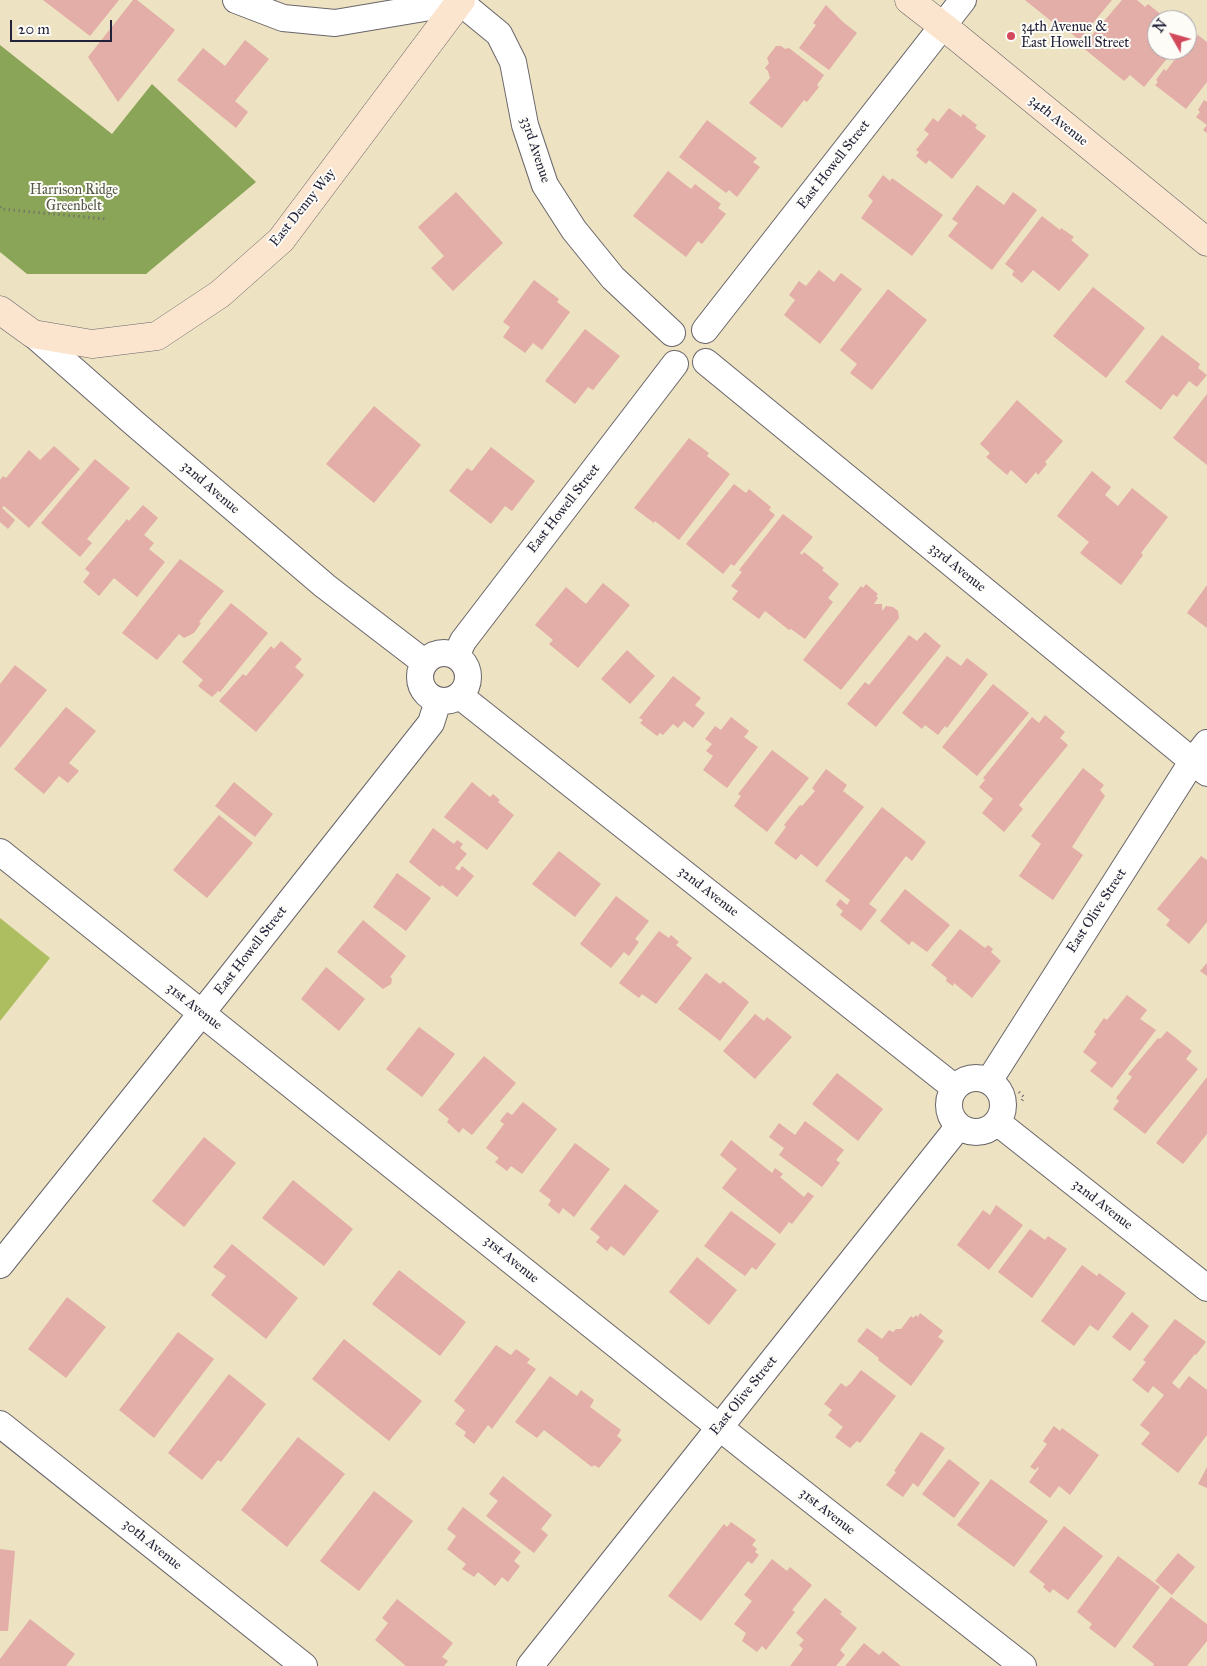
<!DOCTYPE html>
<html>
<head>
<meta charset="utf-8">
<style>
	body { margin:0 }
	#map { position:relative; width:1207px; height:1666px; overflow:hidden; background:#ede2c1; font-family:"IM FELL Great Primer",serif }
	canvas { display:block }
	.north { position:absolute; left:1147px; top:10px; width:50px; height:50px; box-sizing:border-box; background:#fdfcf7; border:1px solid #a5a5ac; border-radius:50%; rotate:308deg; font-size:14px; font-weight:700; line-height:20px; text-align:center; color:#22223b }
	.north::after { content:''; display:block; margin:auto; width:18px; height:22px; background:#d1495b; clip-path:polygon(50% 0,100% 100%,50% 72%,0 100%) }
	.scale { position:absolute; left:10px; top:20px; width:102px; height:22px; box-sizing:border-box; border:2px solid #22223b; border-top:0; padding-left:6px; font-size:15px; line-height:18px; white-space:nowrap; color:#22223b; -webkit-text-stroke:4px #fdfcf7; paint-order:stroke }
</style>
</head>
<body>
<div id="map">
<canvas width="1207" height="1666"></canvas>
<div class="north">N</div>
<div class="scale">20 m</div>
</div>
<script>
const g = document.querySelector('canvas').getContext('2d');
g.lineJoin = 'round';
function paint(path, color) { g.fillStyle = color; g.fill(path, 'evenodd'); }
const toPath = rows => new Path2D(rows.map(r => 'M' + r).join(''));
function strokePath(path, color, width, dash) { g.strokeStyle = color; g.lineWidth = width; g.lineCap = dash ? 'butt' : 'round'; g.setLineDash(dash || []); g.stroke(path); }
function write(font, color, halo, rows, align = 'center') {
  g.font = font + ' "IM FELL Great Primer",serif'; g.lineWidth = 4; g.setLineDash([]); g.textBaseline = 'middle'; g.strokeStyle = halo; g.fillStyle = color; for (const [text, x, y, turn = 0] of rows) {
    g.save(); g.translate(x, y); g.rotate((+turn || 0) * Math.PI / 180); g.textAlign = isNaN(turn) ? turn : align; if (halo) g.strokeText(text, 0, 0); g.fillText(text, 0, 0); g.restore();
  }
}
const green = toPath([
	[0,918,50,958,0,1021]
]);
const forest = toPath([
	[0,45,112,134,152,84,256,182,146,274,27,274,0,252]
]);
const building = toPath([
	[43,0,119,0,90,36],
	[133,0,137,0,175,30,118,102,88,57],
	[1025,0,1112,0,1079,40,1063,26,1061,29],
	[1122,0,1137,0,1145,7,1148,4,1168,20,1157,20,1157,50,1174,50,1144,87,1130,75,1124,81,1082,47],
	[826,5,843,22,857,33,829,70,799,48,816,25,813,23],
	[1198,35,1207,42,1207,82,1186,109,1155,85,1158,82,1156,80,1164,69,1166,71,1182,50,1187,50,1188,42,1191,44],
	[245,40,269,59,235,101,248,112,236,128,177,80,203,48,225,66],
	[776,46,781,46,785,49,789,48,824,75,817,85,819,87,807,102,804,100,782,128,749,103,770,78,768,71,765,68,769,63,767,58],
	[1204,100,1207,102,1207,133,1203,130,1207,125,1196,117,1200,112,1198,110],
	[949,108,961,117,963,114,977,125,975,128,986,136,952,179,929,160,926,164,916,156,919,152,916,150,929,134,924,130,933,118,938,122],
	[707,120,757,158,753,162,760,167,737,197,729,190,726,193,679,157],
	[668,171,691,189,695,184,721,204,718,208,726,214,702,244,698,241,686,257,633,216],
	[883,175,890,181,892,178,943,215,912,256,861,218,873,201,868,196],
	[977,185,1004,205,1013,192,1037,210,992,270,948,236,958,223,952,219],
	[456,192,503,243,453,291,431,268,444,256,418,227],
	[1042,216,1060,230,1061,228,1074,237,1071,240,1089,255,1059,291,1033,270,1022,283,1012,275,1014,271,1005,264],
	[819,270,834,282,841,273,862,289,820,344,784,315,795,300,789,295,799,281,806,286],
	[534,280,559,299,557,302,570,312,542,350,533,343,525,353,503,337,510,327,503,322],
	[1093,287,1145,328,1106,378,1053,336],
	[888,289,927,320,872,390,850,373,857,364,840,350],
	[585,329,620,356,593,390,588,387,575,404,545,381],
	[1162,335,1200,364,1198,368,1207,375,1197,387,1189,381,1177,397,1173,394,1161,410,1125,382],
	[1207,394,1207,465,1173,438],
	[1017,400,1063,441,1045,462,1047,464,1038,475,1036,472,1026,484,1011,470,1007,475,986,457,990,453,980,444],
	[374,406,421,445,374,503,326,464],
	[689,438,709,453,707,456,730,474,679,540,655,521,654,523,634,508],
	[54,446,80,469,29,528,4,506,2,508,15,520,8,529,0,522,0,480,3,476,6,478,29,450,40,460],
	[491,447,535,481,512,511,505,506,491,524,449,491,467,468,472,471],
	[95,459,130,488,87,539,92,543,80,557,41,523],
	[1092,471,1111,487,1105,495,1118,506,1132,488,1168,517,1141,553,1143,555,1121,585,1080,553,1089,542,1057,516],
	[734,484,746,493,749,489,771,507,769,510,775,515,734,566,731,564,723,574,686,544],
	[143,505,158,518,144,535,154,543,149,549,165,562,137,597,114,578,99,596,83,582,90,573,85,569,127,519,129,521],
	[783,514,813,537,800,553,802,555,804,552,824,568,822,570,839,584,828,598,833,602,805,639,791,629,789,630,765,611,759,619,732,599,738,591,731,586,742,572,739,570],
	[180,559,224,591,199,622,201,623,194,633,184,638,179,634,157,660,122,633],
	[603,583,630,605,578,668,549,644,553,640,535,625,566,587,586,604],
	[866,584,878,594,876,596,878,598,874,604,882,604,882,611,886,606,893,607,898,611,899,618,841,690,803,660,861,586,863,588],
	[1207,585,1207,628,1187,613],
	[231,603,268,633,220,692,218,691,212,697,198,686,203,680,182,662],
	[925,632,941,646,876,727,847,704,865,682,869,685,909,635,917,641],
	[281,641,302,659,295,667,304,675,256,732,219,701,243,674,246,676,271,646,274,649],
	[627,650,655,676,630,704,601,679],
	[947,656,961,666,967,658,988,674,947,728,945,726,938,735,925,725,922,729,902,713],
	[15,665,47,690,0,748,0,684],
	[673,676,701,698,695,705,705,713,693,728,684,721,678,728,673,724,663,735,660,733,657,736,640,723,643,720,639,718],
	[993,684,1029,713,977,776,942,747],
	[66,707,96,731,69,763,79,771,68,783,59,776,44,794,14,769],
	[1045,715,1065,732,1060,738,1068,745,1019,805,1023,809,1004,832,982,813,993,799,979,787,985,780,983,778,1032,717,1039,723],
	[731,717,749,731,744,737,758,747,727,788,703,770,713,756,706,751,712,744,705,739,715,726,721,730],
	[772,750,809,778,767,832,734,806,741,796,738,794],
	[1083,768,1104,785,1100,790,1105,796,1072,847,1083,855,1053,900,1019,876,1041,844,1031,836],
	[826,769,847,785,843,791,864,807,817,867,801,854,796,860,774,843,786,827,784,825,800,805,802,806,815,791,812,788],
	[234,782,273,814,255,837,215,806],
	[472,782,490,797,493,794,500,800,498,802,514,815,487,850,444,817],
	[882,807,926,842,912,861,906,856,869,904,877,910,861,931,840,915,843,911,836,905,840,899,847,905,850,900,825,881],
	[219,815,253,843,207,898,173,870],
	[433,828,454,844,457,840,463,844,460,848,467,854,455,868,459,871,462,866,474,876,457,897,442,885,440,887,409,862],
	[559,851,601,884,575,917,532,884],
	[1201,856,1207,860,1207,922,1189,944,1166,925,1170,920,1157,909],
	[397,873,431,898,406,931,373,907],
	[905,889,950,925,927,952,912,941,909,945,880,921],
	[616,896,649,921,635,939,639,942,629,956,624,952,611,968,580,944],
	[363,920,406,956,390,977,392,979,391,984,383,989,337,952],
	[960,929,985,948,988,945,993,949,991,952,1001,961,972,998,954,983,953,986,946,981,947,978,931,965],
	[659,931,669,938,671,935,679,942,676,945,692,958,656,1004,642,994,639,998,619,983],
	[1207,963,1207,976,1200,971],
	[326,967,365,999,339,1031,301,999],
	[706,973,720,984,723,981,749,1002,720,1041,678,1009],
	[1127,995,1147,1010,1140,1019,1156,1030,1112,1088,1090,1071,1097,1063,1083,1052,1096,1034,1094,1032,1104,1018,1107,1020],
	[755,1014,764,1021,767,1017,792,1037,755,1079,723,1051],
	[419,1027,455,1054,422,1097,386,1069],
	[1167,1031,1192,1051,1186,1059,1198,1069,1145,1134,1113,1109,1119,1101,1116,1098,1132,1077,1128,1074,1158,1038,1160,1039],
	[484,1056,516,1083,472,1135,463,1128,459,1133,447,1122,449,1119,438,1110],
	[837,1073,883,1109,858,1141,812,1104],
	[1207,1077,1207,1134,1183,1164,1156,1143],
	[523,1102,557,1129,522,1174,511,1166,507,1171,495,1162,499,1158,486,1148,504,1124,500,1121,507,1112,512,1115],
	[805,1121,844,1150,836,1160,840,1163,822,1187,779,1155,784,1148,769,1137,779,1123,795,1135],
	[204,1137,236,1163,184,1227,152,1201],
	[731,1140,772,1173,775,1168,783,1174,780,1177,804,1197,808,1192,814,1196,792,1224,789,1222,780,1234,722,1188,737,1169,720,1155],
	[575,1143,610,1169,574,1217,563,1208,559,1214,548,1205,551,1200,539,1191],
	[293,1180,353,1229,324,1266,262,1218],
	[625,1184,659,1211,624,1256,611,1246,607,1251,596,1242,600,1237,590,1229],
	[996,1205,1023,1225,989,1270,957,1245,983,1210,990,1215],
	[731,1211,776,1244,756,1270,752,1267,745,1276,704,1246],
	[1030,1229,1045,1240,1048,1236,1067,1249,1032,1298,998,1272],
	[232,1244,298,1298,266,1339,211,1295,226,1276,213,1267],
	[697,1257,737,1290,709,1325,669,1292],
	[1082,1265,1097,1276,1099,1273,1126,1293,1098,1331,1090,1325,1074,1346,1041,1321],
	[399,1270,466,1322,440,1356,372,1304],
	[67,1297,106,1327,66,1378,28,1349],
	[1132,1312,1149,1326,1130,1351,1112,1337],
	[920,1313,943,1331,938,1337,944,1341,911,1386,878,1360,879,1358,857,1341,867,1328,882,1339,889,1330,893,1332,896,1329,901,1329,911,1316,913,1318,916,1315,918,1317],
	[1175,1319,1206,1342,1196,1355,1195,1354,1172,1383,1179,1389,1189,1376,1207,1390,1207,1435,1178,1473,1141,1444,1150,1433,1140,1425,1164,1395,1153,1386,1148,1393,1132,1380,1146,1362,1143,1360],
	[178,1332,214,1359,154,1438,119,1410],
	[344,1339,422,1401,389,1441,312,1379],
	[496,1345,511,1355,516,1349,530,1359,527,1363,536,1369,492,1429,488,1425,474,1444,464,1436,466,1432,455,1424,465,1410,454,1401],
	[861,1370,896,1396,860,1443,857,1441,850,1448,835,1437,843,1427,828,1415,832,1410,824,1404,841,1383,846,1387,851,1383],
	[229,1374,266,1404,221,1462,218,1460,202,1480,168,1453],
	[550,1376,577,1396,581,1390,594,1400,590,1407,621,1430,617,1436,622,1440,599,1468,594,1465,592,1467,544,1430,537,1438,515,1422],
	[1054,1426,1060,1431,1062,1428,1099,1455,1070,1495,1059,1486,1050,1498,1029,1482,1039,1468,1038,1467,1035,1470,1030,1467,1047,1444,1043,1441],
	[921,1432,945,1448,918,1487,913,1483,903,1497,886,1485,896,1472,894,1471],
	[298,1437,345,1474,287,1547,241,1510],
	[949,1459,980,1483,954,1518,922,1494],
	[1207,1467,1207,1488,1198,1484],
	[503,1476,552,1515,541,1529,548,1535,534,1553,486,1516,498,1501,489,1494],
	[991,1479,1048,1521,1014,1567,957,1525],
	[374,1491,413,1521,359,1591,320,1561],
	[463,1507,521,1552,514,1561,520,1566,508,1582,502,1577,495,1586,478,1572,474,1577,462,1569,466,1564,447,1549,456,1536,447,1529],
	[731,1522,756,1540,752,1545,757,1549,755,1552,759,1555,752,1564,748,1561,701,1621,668,1596,724,1524,727,1527],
	[1064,1526,1103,1556,1068,1600,1053,1589,1050,1593,1043,1587,1045,1584,1029,1572],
	[0,1549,15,1551,8,1631,0,1631],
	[1178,1553,1195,1567,1172,1595,1155,1581],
	[1118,1556,1160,1587,1115,1648,1089,1628,1092,1624,1077,1612],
	[772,1559,787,1571,790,1567,812,1585,792,1610,795,1612,766,1650,762,1646,757,1652,742,1641,746,1633,734,1624,752,1601,744,1595],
	[1171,1597,1207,1624,1207,1641,1187,1666,1153,1666,1154,1664,1132,1647],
	[825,1598,842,1612,840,1614,857,1628,840,1650,845,1655,836,1666,790,1666,803,1649,799,1645,804,1640,796,1633],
	[397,1599,453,1643,442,1657,448,1661,444,1666,406,1666,375,1640,388,1623,382,1618],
	[30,1619,75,1654,66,1666,0,1666,0,1659],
	[864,1643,879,1655,883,1651,901,1666,845,1666]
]);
const path = toPath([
	[0,207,1,209,106,219],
	[1019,1092,1024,1097,1021,1102]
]);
const street = toPath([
	[236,0,283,18,335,23,460,2,499,34,513,62,525,125,545,185,574,230,613,278,672,333],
	[705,330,963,0],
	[33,334,134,423,325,586,424,662],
	[706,362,1207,773],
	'420 677a24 24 0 1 1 48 0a24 24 0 1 1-48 0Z',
	[456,656,463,641,675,364],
	[460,696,955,1088],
	[0,852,753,1454,1023,1666],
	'949 1105a27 27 0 1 1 54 0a27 27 0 1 1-54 0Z',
	[989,1081,1192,762,1207,743],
	[997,1122,1207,1288],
	[0,1265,216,995,431,723,438,701],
	[0,1424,304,1666],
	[530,1666,959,1126]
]);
const secondary = toPath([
	[909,0,958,38,1207,242],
	[0,310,33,334,92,344,157,336,220,294,281,240,461,0]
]);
const markers = [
	[1011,36,5,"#d1495b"]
];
const poiNames = [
	["34th Avenue &",1021,28],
	["East Howell Street",1021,44]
];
const streetNames = [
	["34th Avenue",1058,121,39],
	["33rd Avenue",535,150,72],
	["East Howell Street",834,165,-52],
	["East Denny Way",303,208,-51],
	["32nd Avenue",210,488,41],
	["East Howell Street",564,509,-52],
	["33rd Avenue",957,568,39],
	["32nd Avenue",708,892,38],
	["East Olive Street",1097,911,-57],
	["East Howell Street",251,951,-52],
	["31st Avenue",194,1007,38],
	["32nd Avenue",1102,1205,38],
	["31st Avenue",511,1260,39],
	["East Olive Street",744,1396,-51],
	["31st Avenue",827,1512,38],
	["30th Avenue",152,1545,39]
];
const parkNames = [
	["Harrison Ridge",74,191],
	["Greenbelt",74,207]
];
paint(green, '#adbe61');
paint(forest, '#8aa557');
paint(building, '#e3ada8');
strokePath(street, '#69656a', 28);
strokePath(secondary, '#69656a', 29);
strokePath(path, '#69656a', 3, [1, 4]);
strokePath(street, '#fff', 26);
strokePath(secondary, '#fce5cf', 28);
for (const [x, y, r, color] of markers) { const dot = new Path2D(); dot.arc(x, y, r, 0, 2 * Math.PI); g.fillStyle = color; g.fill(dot); strokePath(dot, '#fdfcf7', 2); }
write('14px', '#22223b', '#fdfcf7', poiNames, 'left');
write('14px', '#22223b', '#fdfcf7', streetNames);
write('14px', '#535948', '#fdfcf7', parkNames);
</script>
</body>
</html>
